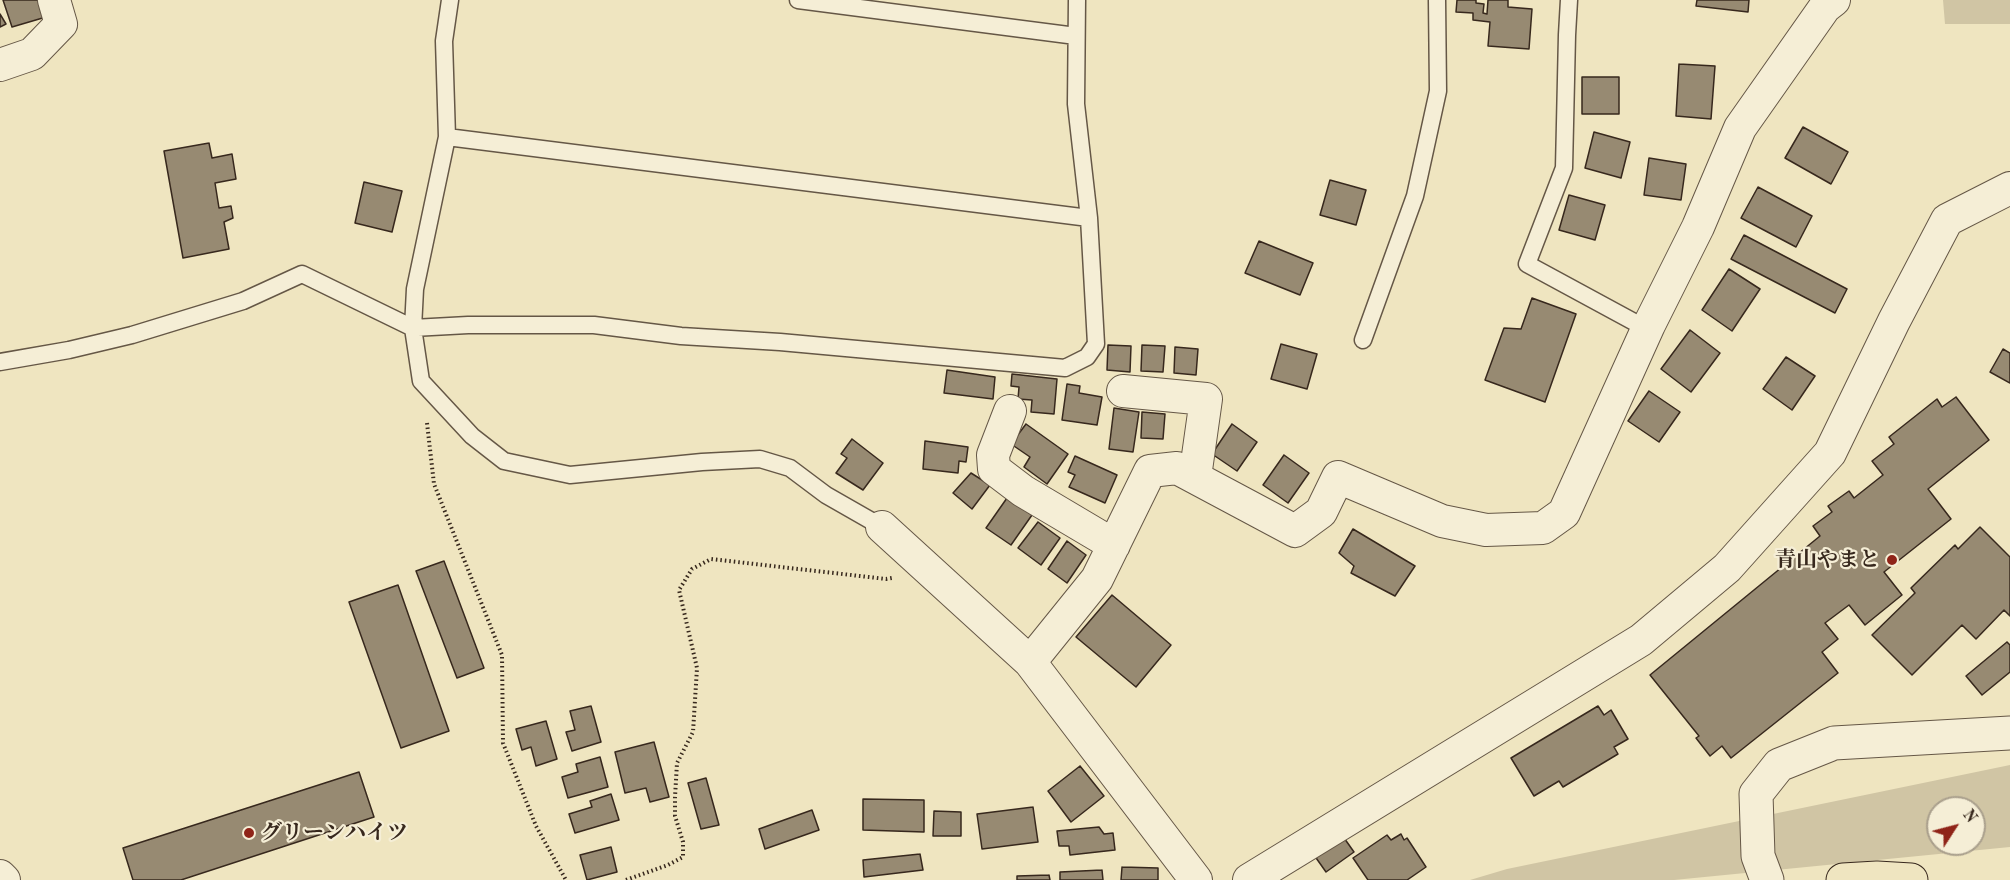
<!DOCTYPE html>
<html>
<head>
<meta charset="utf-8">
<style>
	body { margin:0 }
	#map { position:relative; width:2010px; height:880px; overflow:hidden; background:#efe5c0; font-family:"Old Standard TT",serif }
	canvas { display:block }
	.north { position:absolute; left:1926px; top:796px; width:60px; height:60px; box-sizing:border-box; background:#f5eed6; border:2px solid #a99f8c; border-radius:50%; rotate:54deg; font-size:16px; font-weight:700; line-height:24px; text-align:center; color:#37281d }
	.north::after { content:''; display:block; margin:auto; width:21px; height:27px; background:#8f2418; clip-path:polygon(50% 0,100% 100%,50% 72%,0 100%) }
</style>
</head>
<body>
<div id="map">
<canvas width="2010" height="880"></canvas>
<div class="north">N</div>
</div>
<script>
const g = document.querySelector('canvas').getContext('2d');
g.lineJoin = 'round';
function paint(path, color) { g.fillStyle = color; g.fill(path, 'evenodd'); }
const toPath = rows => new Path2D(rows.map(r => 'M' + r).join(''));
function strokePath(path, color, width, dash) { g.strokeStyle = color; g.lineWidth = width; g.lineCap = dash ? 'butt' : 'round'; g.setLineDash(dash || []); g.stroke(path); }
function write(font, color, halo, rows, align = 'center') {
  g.font = font + ' "Old Standard TT","Noto Serif JP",serif'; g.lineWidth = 4.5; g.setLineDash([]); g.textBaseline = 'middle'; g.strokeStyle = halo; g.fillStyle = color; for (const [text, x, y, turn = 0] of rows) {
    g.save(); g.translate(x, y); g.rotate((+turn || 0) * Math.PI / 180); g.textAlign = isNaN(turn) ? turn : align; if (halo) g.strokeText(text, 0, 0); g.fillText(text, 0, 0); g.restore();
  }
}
const green = toPath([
	[1943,0,2010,0,2010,24,1945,24],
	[2010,765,2010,847,1674,880,1470,880,1507,869],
	[1938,808,1974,808,1974,844,1938,844]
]);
const building = toPath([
	[3,0,41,0,46,17,12,27,3,0],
	[1457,0,1476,0,1476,3,1484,4,1483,13,1487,14,1488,0,1508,0,1508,7,1532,9,1529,49,1488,46,1490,22,1473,20,1473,13,1456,12,1457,0],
	[1697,0,1749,0,1748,12,1696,6,1697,0],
	[0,14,6,24,0,27,0,14],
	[1679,64,1715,66,1711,119,1676,116,1679,64],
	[1582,77,1619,77,1619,114,1582,114,1582,77],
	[1803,127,1848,152,1831,184,1785,158,1803,127],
	[1594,132,1630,142,1621,178,1585,168,1594,132],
	[209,143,212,158,232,154,236,179,215,183,219,208,231,206,233,218,224,222,229,249,183,258,164,151,209,143],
	[1649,158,1686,164,1681,200,1644,195,1649,158],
	[1330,180,1366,190,1356,225,1320,215,1330,180],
	[364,182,402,191,392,232,355,223,364,182],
	[1758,187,1812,216,1796,247,1741,218,1758,187],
	[1569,195,1605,205,1595,240,1559,230,1569,195],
	[1744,235,1847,289,1835,313,1731,259,1744,235],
	[1259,241,1313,263,1300,295,1245,273,1259,241],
	[1729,269,1760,289,1732,331,1702,310,1729,269],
	[1532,298,1576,314,1545,402,1485,380,1504,328,1521,329,1532,298],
	[1690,330,1720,353,1691,392,1661,369,1690,330],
	[1281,344,1317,354,1307,389,1271,379,1281,344],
	[1108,345,1131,346,1130,372,1107,370,1108,345],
	[1142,345,1165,346,1163,372,1141,371,1142,345],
	[1175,347,1198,349,1196,375,1174,373,1175,347],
	[2003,349,2010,353,2010,383,1990,372,2003,349],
	[1786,357,1815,376,1792,410,1763,389,1786,357],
	[947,370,995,377,993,399,944,393,947,370],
	[1012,374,1057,379,1054,414,1031,412,1032,400,1018,399,1019,387,1011,386,1012,374],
	[1067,384,1080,386,1079,393,1102,397,1097,425,1062,420,1067,384],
	[1649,391,1680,412,1659,442,1628,421,1649,391],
	[1956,397,1989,440,1928,489,1951,519,1884,572,1902,595,1865,625,1849,605,1825,623,1838,639,1822,652,1838,673,1731,758,1722,746,1710,756,1696,738,1699,736,1650,675,1820,536,1813,526,1832,512,1828,506,1849,491,1854,498,1883,475,1872,461,1894,444,1889,437,1937,399,1942,407,1956,397],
	[1114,408,1139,412,1133,452,1109,449,1114,408],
	[1142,412,1165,414,1163,439,1141,438,1142,412],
	[1026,424,1068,454,1047,484,1024,467,1030,457,1011,444,1026,424],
	[1232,424,1257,442,1237,471,1212,454,1232,424],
	[852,439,883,463,863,490,836,473,847,458,841,454,852,439],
	[925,441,968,447,966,462,959,461,958,473,923,469,925,441],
	[1284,455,1309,473,1288,503,1263,485,1284,455],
	[1075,456,1117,475,1105,503,1069,487,1075,475,1068,472,1075,456],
	[971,473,990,485,972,509,953,493,971,473],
	[1007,498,1032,515,1011,545,986,528,1007,498],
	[1038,522,1060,538,1041,565,1018,548,1038,522],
	[1980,527,2010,557,2010,616,2004,610,1976,639,1962,625,1912,675,1872,635,1915,593,1911,588,1955,545,1958,549,1980,527],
	[1353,529,1415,566,1395,596,1351,573,1354,566,1339,553,1353,529],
	[1067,541,1086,555,1067,583,1048,569,1067,541],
	[444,561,484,668,457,678,416,571,444,561],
	[398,585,449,731,401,748,349,602,398,585],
	[1112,595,1171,645,1136,687,1076,637,1112,595],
	[2007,642,2010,645,2010,672,1982,695,1966,676,2007,642],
	[591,706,601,742,572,751,566,732,575,730,570,711,591,706],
	[1598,706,1604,715,1611,710,1628,739,1614,747,1618,754,1563,787,1559,781,1534,796,1511,758,1598,706],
	[546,721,557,759,536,766,531,747,522,750,516,729,546,721],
	[654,742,669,797,650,802,646,788,625,793,615,752,654,742],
	[600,757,608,787,568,798,562,777,578,772,576,764,600,757],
	[1080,766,1104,796,1071,822,1048,791,1080,766],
	[359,772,374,817,181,880,133,880,123,848,359,772],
	[706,778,719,825,701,829,688,783,706,778],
	[611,794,619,820,575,833,569,814,592,807,590,801,611,794],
	[863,799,924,800,924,832,863,830,863,799],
	[1033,807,1038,842,982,849,977,814,1033,807],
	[812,810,819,830,765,849,759,829,812,810],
	[934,811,961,812,961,836,933,836,934,811],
	[1099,827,1104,834,1113,833,1115,850,1070,855,1069,846,1059,846,1057,831,1099,827],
	[1401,834,1404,840,1407,838,1426,867,1407,880,1368,880,1353,858,1387,835,1391,840,1401,834],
	[1342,835,1354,852,1326,872,1314,855,1342,835],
	[611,847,617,872,587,880,580,855,611,847],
	[920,854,923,870,864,877,863,860,920,854],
	[1122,867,1158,868,1158,880,1121,880,1122,867],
	[1102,870,1103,880,1060,880,1060,872,1102,870],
	[1049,875,1050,880,1017,880,1017,876,1049,875]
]);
const path = toPath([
	[427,423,434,484,502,655,503,743,536,826,566,880],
	[626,880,668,865,683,857,683,842,675,816,675,797,677,763,693,732,697,668,679,590,692,569,711,559,886,579,892,578]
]);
const service = toPath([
	[450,0,444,41,447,137,415,289,413,328,421,381,472,436,504,461,570,475,702,462,760,459,790,468,826,495,882,527],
	[798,0,1076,36],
	[1569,0,1567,35,1564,168,1527,264,1647,329],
	[447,137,1089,218],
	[1363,340,1415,196,1438,91,1437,0],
	[0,362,69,350,132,335,243,301,302,274,413,328,468,325,594,325,681,336,780,342,1065,368,1087,357,1096,344,1089,218,1076,104,1077,0]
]);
const minor = toPath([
	[0,65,32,54,61,24,54,0],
	[1123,391,1206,399,1195,477],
	[1010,411,993,455,994,469,1023,491,1114,545],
	[882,527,1030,662,1196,880],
	[1030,662,1097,579,1150,471,1177,468,1295,531,1321,512,1338,477,1442,521,1486,530,1543,528,1564,513,1649,325,1698,227,1740,128,1825,7,1834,0],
	[0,876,4,880],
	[1249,880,1641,640,1727,568,1830,453,1894,321,1947,220,2010,188]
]);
const tertiary = toPath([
	[1767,880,1758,856,1756,794,1779,765,1834,743,2010,733]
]);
const primary = toPath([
	[1843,880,1877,878,1911,880]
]);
const markers = [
	[1892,560,6,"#8f2418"],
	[249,833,6,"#8f2418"]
];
const poiNames = [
	["青山やまと",1880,560],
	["グリーンハイツ",261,833,"left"]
];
paint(green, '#d0c5a4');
paint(building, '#978a72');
strokePath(building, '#37281d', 1.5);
strokePath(service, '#655746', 19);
strokePath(minor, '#655746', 34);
strokePath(tertiary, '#655746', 35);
strokePath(primary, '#37281d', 35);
strokePath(path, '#37281d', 4, [1.5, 3]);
strokePath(service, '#f5eed6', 16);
strokePath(minor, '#f5eed6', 32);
strokePath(tertiary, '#f5eed6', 33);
strokePath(primary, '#efe5c0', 33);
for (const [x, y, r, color] of markers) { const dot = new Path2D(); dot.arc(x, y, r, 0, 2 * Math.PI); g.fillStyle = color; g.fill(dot); strokePath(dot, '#f5eed6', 2); }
write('bold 21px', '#37281d', '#f5eed6', poiNames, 'right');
</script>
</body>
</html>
